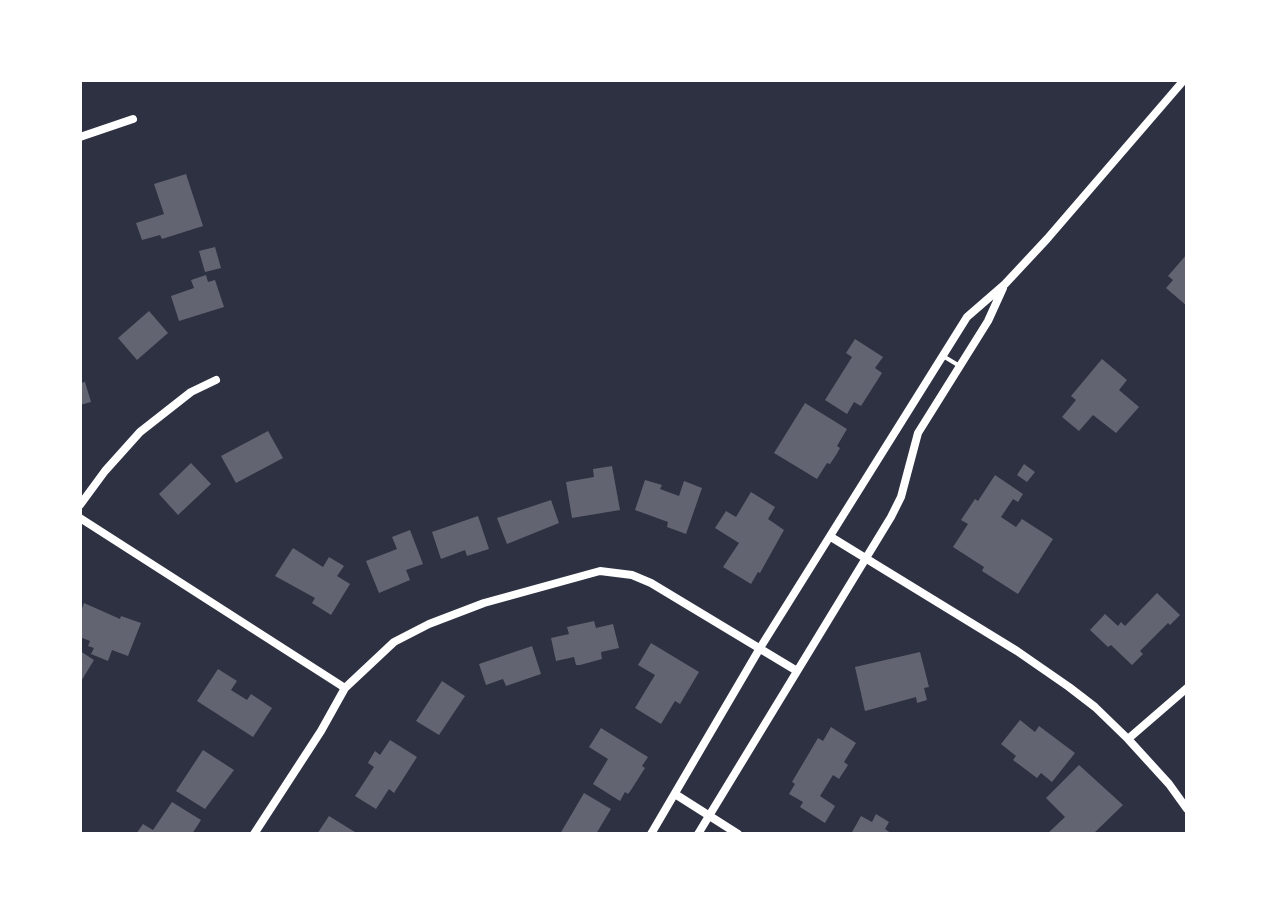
<!DOCTYPE html>
<html>
<head>
<meta charset="utf-8">
<style>
	body { margin:0 }
	#map { position:relative; width:1267px; height:914px; overflow:hidden; background:#2d3142; font-family:"Noto Sans",sans-serif }
	canvas { display:block }
	.frame { position:absolute; inset:0; border:82px solid #fff; pointer-events:none }
</style>
</head>
<body>
<div id="map">
<canvas width="1267" height="914"></canvas>
<div class="frame"></div>
</div>
<script>
const g = document.querySelector('canvas').getContext('2d');
g.lineJoin = 'round';
function paint(path, color) { g.fillStyle = color; g.fill(path, 'evenodd'); }
const toPath = rows => new Path2D(rows.map(r => 'M' + r).join(''));
function strokePath(path, color, width, dash) { g.strokeStyle = color; g.lineWidth = width; g.lineCap = dash ? 'butt' : 'round'; g.setLineDash(dash || []); g.stroke(path); }
const building = toPath([
	[186,174,203,226,162,239,160,235,142,240,136,223,164,214,154,184],
	[215,247,221,268,205,272,199,251],
	[1187,254,1187,306,1166,288,1173,280,1168,276],
	[206,275,208,282,215,280,224,307,179,321,171,296,194,288,191,280],
	[149,311,168,333,137,360,118,338],
	[855,339,883,357,875,368,882,373,861,406,854,402,847,414,825,400,852,357,846,353],
	[1102,359,1127,380,1119,390,1139,407,1116,433,1093,415,1079,431,1062,417,1076,400,1071,396],
	[85,382,91,402,80,405,80,383],
	[805,403,847,429,837,446,840,448,836,455,830,464,827,463,817,479,774,453],
	[268,431,283,458,236,483,221,456],
	[191,463,211,484,178,515,159,494],
	[1024,464,1035,472,1027,482,1017,475],
	[612,466,620,510,572,518,566,482,594,477,593,469],
	[995,475,1023,494,1018,502,1013,499,1001,517,1016,527,1022,519,1053,539,1018,594,982,571,984,567,953,547,968,524,961,520,975,499,978,501],
	[645,480,662,485,660,489,679,496,684,481,702,488,686,534,667,527,668,522,635,510],
	[751,492,775,507,768,519,784,530,760,573,758,572,751,584,723,567,739,543,715,528,726,511,736,517],
	[551,500,559,523,507,544,497,518],
	[478,516,489,549,467,556,465,550,441,559,432,532],
	[410,530,423,564,406,570,410,580,379,593,366,561,397,549,392,537],
	[293,548,323,567,329,557,344,566,337,576,350,584,331,615,312,603,315,598,275,576],
	[1157,593,1180,615,1170,625,1168,623,1140,651,1143,654,1132,665,1111,645,1108,647,1090,630,1105,614,1118,626,1121,622,1125,626],
	[84,603,120,619,121,616,141,623,128,656,112,650,108,661,91,654,94,648,88,646,90,641,80,637,80,614],
	[594,621,596,628,613,624,619,648,601,652,602,659,580,665,576,665,574,657,556,661,551,638,569,634,567,627],
	[651,643,699,672,680,704,675,701,661,724,635,708,655,675,638,665],
	[532,646,541,674,506,686,503,679,486,685,479,664],
	[80,651,94,660,80,683],
	[920,652,929,687,924,688,927,700,917,703,916,697,865,711,855,667],
	[218,669,237,681,231,690,247,700,251,694,272,708,253,737,197,701],
	[442,681,465,696,439,735,416,721],
	[1020,720,1035,732,1039,726,1075,753,1052,782,1041,773,1037,778,1013,760,1016,756,1001,744],
	[831,727,856,743,844,762,848,765,839,779,833,775,820,796,835,806,825,823,800,807,803,802,789,794,795,784,792,782,818,738,823,741],
	[601,728,648,757,642,766,645,768,631,790,628,794,625,792,620,801,593,784,608,759,589,747],
	[390,740,417,757,394,793,389,789,376,809,355,796,374,767,368,763,369,761,375,751,380,755],
	[203,750,234,770,205,809,176,791],
	[1079,765,1123,805,1093,834,1047,834,1065,817,1046,798],
	[584,793,611,809,596,834,560,834],
	[172,802,201,820,192,834,136,834,143,824,153,830],
	[876,814,889,822,885,829,892,834,851,834,861,816,872,822],
	[329,816,350,829,358,834,317,834]
]);
const service = toPath([
	[943,356,958,365]
]);
const minor = toPath([
	[80,137,133,119],
	[80,505,105,471,140,432,191,392,216,380],
	[80,518,345,688],
	[831,537,1017,651,1069,687,1095,707,1128,739,1169,784,1187,809],
	[1128,739,1187,688],
	[675,794,738,834],
	[254,834,321,731,345,688,394,642,429,624,484,603,600,571,632,575,651,583,797,671],
	[651,834,760,648,967,317,1005,284,1047,239,1184,80],
	[698,834,891,517,901,497,918,433,988,321,1003,288]
]);
paint(building, '#626471');
strokePath(service, '#fff', 4);
strokePath(minor, '#fff', 8);
</script>
</body>
</html>
